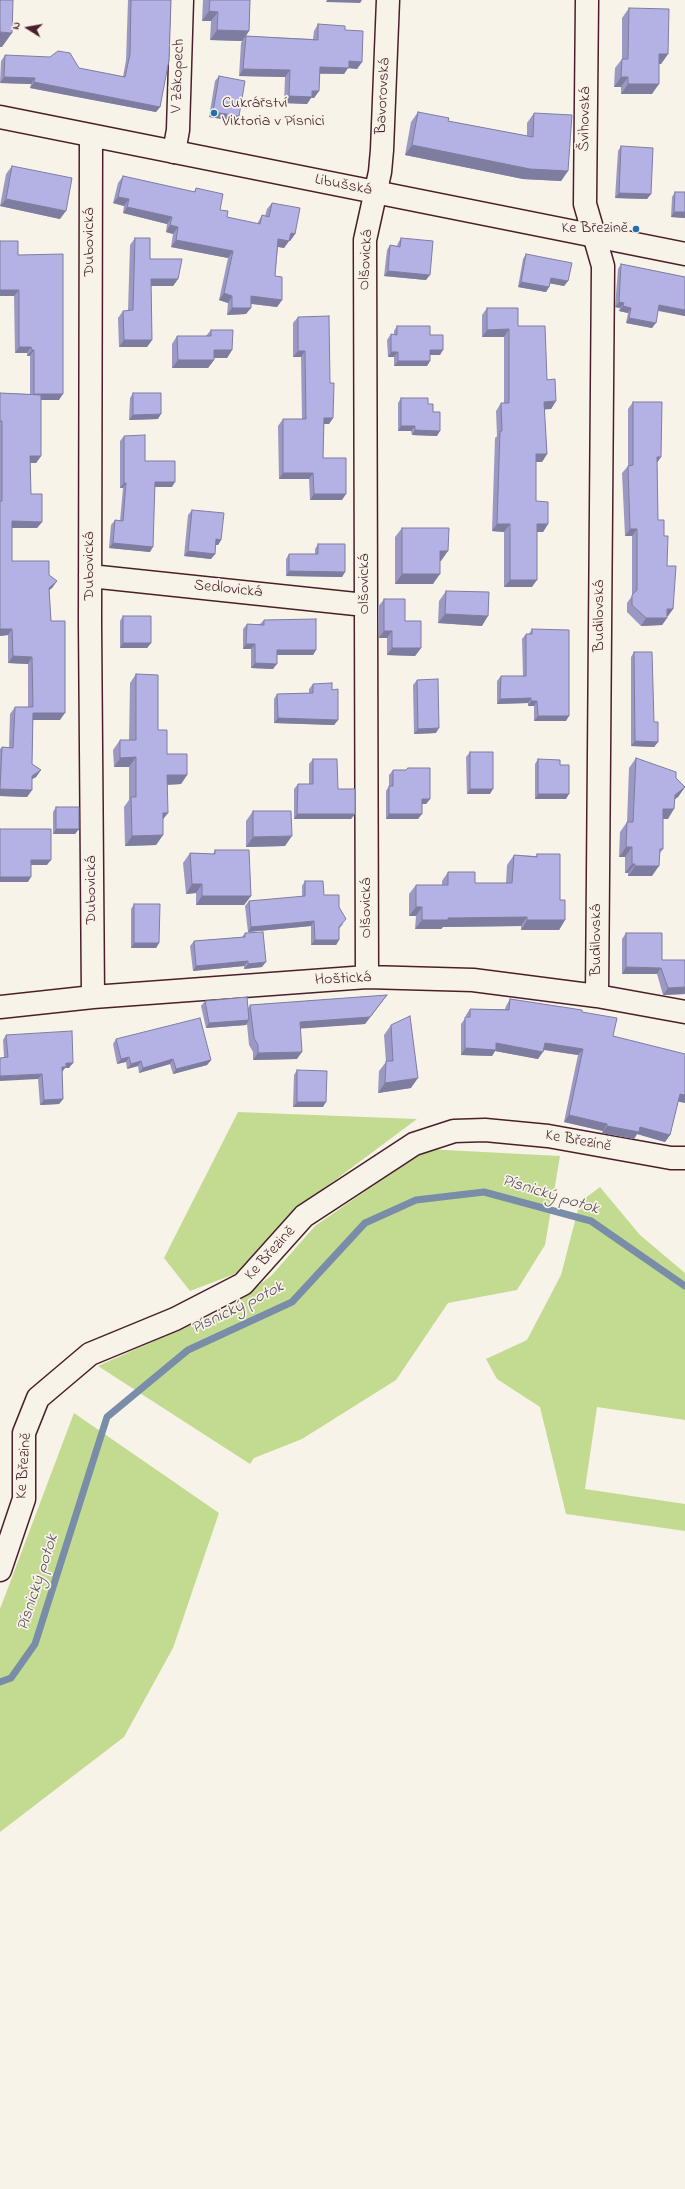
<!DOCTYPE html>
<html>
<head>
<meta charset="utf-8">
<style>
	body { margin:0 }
	#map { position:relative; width:685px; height:2189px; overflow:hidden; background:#f7f3e8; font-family:"Indie Flower",sans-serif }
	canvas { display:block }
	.north { position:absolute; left:8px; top:8px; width:40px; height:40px; -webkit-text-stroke:3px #f7f3e8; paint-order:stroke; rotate:281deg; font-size:11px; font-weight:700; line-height:16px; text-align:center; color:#4a1f2b }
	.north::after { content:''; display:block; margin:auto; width:14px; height:18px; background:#4a1f2b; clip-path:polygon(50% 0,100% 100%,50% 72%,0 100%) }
</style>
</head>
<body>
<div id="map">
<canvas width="685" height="2189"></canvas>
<div class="north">N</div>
</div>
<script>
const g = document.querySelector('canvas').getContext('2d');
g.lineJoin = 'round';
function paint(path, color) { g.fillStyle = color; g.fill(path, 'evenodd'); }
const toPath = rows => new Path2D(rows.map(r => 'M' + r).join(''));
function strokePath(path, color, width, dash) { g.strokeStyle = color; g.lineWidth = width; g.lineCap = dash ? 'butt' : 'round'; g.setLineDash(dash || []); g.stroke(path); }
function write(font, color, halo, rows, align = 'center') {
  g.font = font + ' "Indie Flower",sans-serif'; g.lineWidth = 3.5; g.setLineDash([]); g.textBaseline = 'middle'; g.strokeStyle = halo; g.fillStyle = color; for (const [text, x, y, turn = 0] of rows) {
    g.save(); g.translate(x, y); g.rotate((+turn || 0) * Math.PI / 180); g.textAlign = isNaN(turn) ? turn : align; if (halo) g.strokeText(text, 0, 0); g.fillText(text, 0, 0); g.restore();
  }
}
const green = toPath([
	[238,1112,417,1119,303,1204,240,1272,190,1291,164,1258],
	[426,1149,560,1156,545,1245,517,1290,448,1303,396,1380,302,1439,254,1458,250,1464,98,1366,228,1308,271,1276,315,1226],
	[600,1187,640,1235,685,1273,685,1420,597,1407,585,1489,685,1504,685,1531,566,1514,540,1407,497,1379,486,1359,527,1340,561,1275,580,1202],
	[74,1413,219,1513,173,1648,124,1737,0,1832,0,1609]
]);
const stream = toPath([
	[0,1682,11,1678,35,1644,107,1417,188,1350,292,1302,365,1223,416,1200,484,1192,591,1221,685,1286]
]);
const street = toPath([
	[587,0,585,204,603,266,597,996],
	[91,136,90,623,93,997],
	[174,152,178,130,182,0],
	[90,576,365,605],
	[367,977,365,240,380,172,382,150,388,0],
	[0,1007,93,997,367,977,473,980,597,996,685,1012],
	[0,1570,24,1499,24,1433,38,1398,90,1354,175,1319,243,1284,304,1216,414,1144,454,1131,485,1130,548,1136,671,1158,685,1158]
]);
const secondary = toPath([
	[0,117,685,254]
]);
const wall = toPath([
	[128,0,171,0,160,107,156,112,30,88,31,84,0,83,1,61,5,55,79,68,123,77,126,60],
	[203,0,250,0,249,31,246,36,313,39,314,31,318,24,345,30,362,62,357,69,348,68,344,74,320,74,319,91,314,98,311,98,307,104,284,103,285,77,239,76,241,43,242,41,210,40,211,21,202,21],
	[629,8,668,54,661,64,659,64,652,94,621,94,621,87,614,87,615,68,622,59,622,18],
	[219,76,235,121,209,117,215,81],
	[418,112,448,121,527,136,527,123,534,113,568,171,561,181,523,179,405,155,411,122],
	[621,146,651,194,647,199,615,198,618,151],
	[12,166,60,219,0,206,6,174],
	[123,176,194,192,196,188,220,210,227,217,257,224,262,215,265,216,267,209,272,203,295,234,290,241,289,241,284,248,278,247,275,276,282,300,277,307,251,304,246,314,227,315,228,303,219,300,228,258,171,247,173,234,166,232,167,224,123,213,124,206,113,203,118,183],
	[675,192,685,218,671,217,672,197],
	[135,238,150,259,178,279,173,286,151,286,152,340,147,347,119,347,118,318,123,311,128,311,130,245],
	[401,238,426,280,384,276,387,250,390,245,397,246,398,243],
	[0,241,18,255,59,400,41,400,41,456,36,463,30,463,31,494,42,522,37,528,12,528,12,561,49,575,57,581,52,588,49,590,51,621,60,720,33,720,32,764,41,770,36,777,32,779,32,790,27,797,0,796,0,749,2,747,9,747,10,714,15,707,28,707,28,664,8,663,8,635,0,636,0,393,30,394,30,356,27,356,27,353,15,353,14,296,0,296],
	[526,254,568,281,564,286,550,283,549,287,546,292,518,287,523,259],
	[621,264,685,277,685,316,658,311,652,328,626,323,628,313,619,311,620,308,615,307,618,269],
	[487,308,518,326,547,380,556,401,551,409,544,409,547,454,542,462,536,462,536,501,548,524,543,532,537,532,532,587,504,587,504,532,492,531,495,438,497,436,496,411,501,403,504,403,504,337,482,337,482,315],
	[298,317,330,383,333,418,329,424,324,424,323,458,342,500,310,500,309,479,279,479,278,426,283,419,302,419,301,357,293,357,293,323],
	[397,326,430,335,440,355,430,355,430,361,427,366,394,366,394,357,388,357,387,340,391,334,394,335,394,331],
	[211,330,232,350,227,358,214,358,214,360,208,368,172,368,172,344,177,336,206,336],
	[133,393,158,419,129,420,130,398],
	[401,398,428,404,433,412,437,436,412,435,411,431,398,431,398,403],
	[633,402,661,457,657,463,658,520,664,536,667,566,673,609,668,616,667,616,667,618,662,625,641,626,627,612,627,603,632,596,632,536,625,536,622,473,628,466,628,409],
	[124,436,145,461,172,487,155,487,150,552,109,548,111,525,115,520,120,521,123,488,120,488,120,441],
	[192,510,221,540,218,545,215,545,215,554,211,559,184,556,188,515],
	[402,528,441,561,440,561,433,584,395,584,395,537],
	[318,544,345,572,342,577,286,576,286,559,289,554,315,554,315,549],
	[446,591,482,626,438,623,439,601],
	[384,599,405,621,421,648,415,656,387,655,387,638,379,638,378,607],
	[123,616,151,643,147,648,120,648,120,621],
	[264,620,316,650,313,655,277,655,273,669,251,668,251,649,243,649,243,629,247,624,260,624],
	[532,629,566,721,534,721,534,706,528,706,528,703,497,704,497,681,501,676,523,676,522,639,526,634,529,634],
	[634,652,654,722,658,742,654,747,631,746,631,657],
	[136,674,167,754,187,775,181,784,167,785,163,819,163,835,156,845,125,846,124,807,129,800,129,767,114,767,113,750,120,740,129,740,130,683],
	[417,680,436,733,414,734,413,685],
	[313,684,332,690,338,720,334,725,274,723,274,699,277,694,309,693,309,689],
	[470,752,490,794,467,794,466,757],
	[636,758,676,778,685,787,678,797,675,799,668,819,663,819,663,849,660,853,652,876,628,876,628,873,625,873,625,857,619,857,620,832,627,822,629,768],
	[313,759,355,814,351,819,294,819,294,789,298,784,309,784,309,764],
	[538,759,566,799,535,799,535,764],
	[393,770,430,799,426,804,422,804,418,819,386,819,386,791,389,786,389,775],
	[56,807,79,829,75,834,53,834,53,812],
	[253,811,285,846,246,847,246,821],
	[215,850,251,896,244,905,196,905,196,893,186,894,183,863,190,853,213,854],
	[537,854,560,900,565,920,559,930,521,930,521,926,443,927,441,929,415,929,416,916,409,916,409,894,416,885,442,885,442,881,448,872,475,883,506,883,507,865,514,855,536,856],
	[305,881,339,907,343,924,339,929,339,940,336,945,311,945,311,926,248,932,245,906,249,901,302,897,302,886],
	[134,904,159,943,156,948,131,948,131,909],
	[245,933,262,967,244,969,244,966,193,971,190,946,194,941,242,937],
	[626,933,662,960,685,994,663,995,657,974,622,974,622,939],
	[387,995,365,1024,300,1028,297,1059,253,1060,253,1052,249,1045,247,1024,246,1025,206,1028,201,1006,205,1001,248,1008,250,1005],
	[510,999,582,1012,613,1036,678,1101,670,1135,665,1142,637,1134,634,1139,602,1133,603,1131,564,1122,578,1055,543,1050,538,1059,495,1051,492,1056,461,1055,461,1024,466,1017,466,1015,470,1009,505,1009,506,1006],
	[391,1025,411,1088,378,1093,379,1071,386,1062,384,1035],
	[6,1035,69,1068,65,1068,62,1072,63,1099,59,1104,40,1105,38,1079,4,1057,3,1040],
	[116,1039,211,1060,207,1065,173,1074,170,1064,139,1073,138,1066,127,1069,126,1062,117,1064,113,1044],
	[297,1070,323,1107,293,1107,294,1075]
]);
const shadedWall = toPath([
	[327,0,362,0,360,3,326,2],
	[209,11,218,12,211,21,202,21],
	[217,30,249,31,242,41,210,40],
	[0,32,12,33,2,47,0,47],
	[659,54,668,54,661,64,652,63],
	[349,61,362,62,357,69,348,68,344,74,315,73,320,67],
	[243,69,290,70,285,77,239,76],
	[4,77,35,78,31,84,0,83],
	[621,77,628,77,621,87,614,87],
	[34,82,160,107,156,112,30,88],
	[628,84,659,84,652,94,621,94],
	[312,91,319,91,314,98,311,98,307,104,284,103,289,96],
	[213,112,239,116,235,121,209,117],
	[412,145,568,171,561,181,523,179,405,155],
	[619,193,651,194,647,199,615,198],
	[118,197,129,199,124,206,113,203],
	[6,199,66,211,60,219,0,206],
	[127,207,172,217,167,224,123,213],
	[674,212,685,212,685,218,671,217],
	[170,225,178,227,173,234,166,232],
	[291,233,295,234,290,241,286,240],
	[278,239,289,241,284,248,274,246],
	[176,240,233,251,228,258,171,247],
	[388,271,430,275,426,280,384,276],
	[551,278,568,281,564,286,548,283],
	[151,279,178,279,173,286,146,286],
	[521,282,549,287,546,292,518,287],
	[0,290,19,290,14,296,0,296],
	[224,293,232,296,228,303,219,300],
	[251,296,282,300,277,307,246,303],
	[619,302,624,303,620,308,615,307],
	[659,305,685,310,685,316,656,310],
	[623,306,631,308,628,313,619,311],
	[232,308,251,308,246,314,227,315],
	[629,318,656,323,652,328,626,323],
	[509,329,504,337,482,337,487,330],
	[124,340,152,340,147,347,119,347],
	[19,347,31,347,27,353,15,353],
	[32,350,34,350,30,356,27,356],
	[214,350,232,350,227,358,208,358],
	[430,350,443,350,440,355,427,355],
	[298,351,305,351,301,357,293,357],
	[391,352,398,352,394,357,388,357],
	[178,360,214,360,208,368,172,368],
	[398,361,430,361,427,366,394,366],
	[34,394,63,394,59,400,30,400],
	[556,401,551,409,539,410,544,402],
	[161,414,158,419,129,420,133,415],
	[324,418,333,418,329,424,320,424],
	[401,426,415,426,411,431,398,431],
	[415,430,440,431,437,436,412,435],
	[536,454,547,454,542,462,531,462],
	[30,456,41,456,36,463,25,463],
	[657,457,661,457,655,465],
	[283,473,313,473,309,479,279,479],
	[155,482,175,482,172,487,151,487],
	[124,483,126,483,123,488,120,488],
	[314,494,346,494,342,500,310,500],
	[12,521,42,522,37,528,7,528],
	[497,524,510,524,504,532,492,531],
	[537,524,548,524,543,532,532,532],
	[630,529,637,529,632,536,625,536],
	[216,539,221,540,218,545,212,544],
	[113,543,153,547,150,552,109,548],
	[188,551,215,554,211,559,184,556],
	[440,551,448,551,441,561,433,561],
	[289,571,345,572,342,577,286,576],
	[402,574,440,574,433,584,395,584],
	[510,580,537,580,532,587,504,587],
	[57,581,52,588,44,594,49,588],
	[667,609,673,609,668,616,662,616],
	[445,614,488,616,482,626,438,623],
	[646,618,667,618,662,625,641,626],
	[0,629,12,629,8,635,0,636],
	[384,631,392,631,387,638,379,638],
	[123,643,151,643,147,648,120,648],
	[246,644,255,644,251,649,243,649],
	[392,648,421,648,415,656,387,655],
	[277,650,316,650,313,655,273,655],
	[13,656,32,657,28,664,8,663],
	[255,663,277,664,273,669,251,668],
	[531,698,528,703,497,704,500,699],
	[531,701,537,701,534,706,528,706],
	[33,713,65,713,60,720,28,720],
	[538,716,569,716,566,721,534,721],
	[278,718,338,720,334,725,274,723],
	[439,728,436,733,414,734,418,729],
	[635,741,658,742,654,747,631,746],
	[136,757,129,767,114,767,120,758],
	[41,770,36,777,27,782,32,776],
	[167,775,187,775,181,784,160,785],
	[685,787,678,797,668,804,675,795],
	[0,789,32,790,27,797,0,796],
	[470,789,493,789,490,794,467,794],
	[538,794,569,794,566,799,535,799],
	[422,799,430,799,426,804,418,804],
	[663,809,674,809,668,819,656,819],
	[163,813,168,813,161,822],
	[297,814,355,814,351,819,294,819],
	[389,814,422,814,418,819,386,819],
	[56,829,79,829,75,834,53,834],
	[163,835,156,845,125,846,132,836],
	[292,836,285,846,246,847,253,837],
	[626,847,632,847,625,857,619,857],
	[31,860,51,860,47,865,27,865],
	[632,864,635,864,628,873,625,873],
	[635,866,659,866,652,876,628,876],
	[0,877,31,877,28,882,0,882],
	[192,884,202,884,196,893,186,894],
	[202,896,251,896,244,905,196,905],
	[416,907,422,907,416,916,409,916],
	[527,917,521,926,443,927,441,929,415,929,422,920,448,918],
	[527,920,565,920,559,930,521,930],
	[314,921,311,926,248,932,251,927],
	[315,940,339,940,336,945,311,945],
	[134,943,159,943,156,948,131,948],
	[248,961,244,966,193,971,196,966],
	[266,962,262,967,244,969,248,964],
	[626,967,661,968,657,974,622,974],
	[685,987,685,994,663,995,668,988],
	[387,995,365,1024,295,1029,300,1022],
	[249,1020,246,1025,206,1028,209,1023],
	[496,1043,543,1052,538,1059,495,1051,492,1056,461,1055,465,1048],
	[545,1043,583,1049,578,1055,540,1049],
	[302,1052,297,1059,253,1060,258,1053],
	[129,1057,126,1062,117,1064,121,1059],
	[173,1059,170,1064,139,1073,143,1068],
	[211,1060,207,1065,173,1074,176,1069],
	[141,1061,138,1066,127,1069,131,1064],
	[66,1063,73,1063,69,1068,65,1068,62,1072,58,1072],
	[42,1074,38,1079,0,1081,0,1076],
	[418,1078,411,1088,378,1093,385,1083],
	[680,1094,685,1095,685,1103,675,1101],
	[63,1099,59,1104,40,1105,44,1100],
	[297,1102,326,1102,323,1107,293,1107],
	[569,1115,607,1124,603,1131,564,1122],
	[607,1126,640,1127,670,1135,665,1142,637,1134,634,1139,602,1133]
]);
const building = toPath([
	[0,0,13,0,12,33,0,32,0,0],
	[131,0,171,0,169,60,160,107,34,82,35,78,4,77,5,55,50,57,58,51,70,53,79,68,125,77,130,54,131,0],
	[210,0,250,0,249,31,217,30,218,12,209,11,210,0],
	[629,8,669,9,668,54,659,54,659,84,628,84,628,77,621,77,622,59,628,59,629,8],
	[318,24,345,26,345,30,363,31,362,62,349,61,349,68,320,67,319,91,312,91,312,97,289,96,290,70,243,69,246,36,318,40,318,24],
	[219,76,245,81,239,116,213,112,219,76],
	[418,112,449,118,448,121,533,137,534,113,572,115,568,171,530,169,412,145,418,112],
	[621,146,653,148,651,194,619,193,621,146],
	[12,166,72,178,66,211,6,199,12,166],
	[123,176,195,192,196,188,223,194,220,210,228,211,227,217,260,224,262,215,269,217,272,203,300,208,295,234,291,233,289,241,278,239,275,276,282,277,282,300,251,296,251,308,232,308,232,296,224,293,233,251,176,240,178,227,170,225,172,217,127,207,129,199,118,197,123,176],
	[675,192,685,192,685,212,674,212,675,192],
	[135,238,150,238,150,259,182,259,178,279,151,279,152,340,124,340,123,311,133,310,135,238],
	[401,238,433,241,430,275,388,271,390,245,400,247,401,238],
	[0,241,18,241,18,255,63,254,63,394,34,394,34,350,32,350,31,347,19,347,19,290,0,290,0,241],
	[526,254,572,263,568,281,551,278,549,287,521,282,526,254],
	[621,264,685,277,685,310,659,305,656,323,629,318,631,308,623,306,624,303,619,302,621,264],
	[487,308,518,308,518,326,545,326,547,380,555,379,556,401,544,402,547,454,536,454,536,501,548,502,548,524,537,524,537,580,510,580,510,524,497,524,500,431,502,431,501,403,509,403,509,329,487,330,487,308],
	[329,316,330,383,334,383,333,418,324,418,323,458,346,458,346,494,314,494,313,473,283,473,283,419,306,419,305,351,298,351,298,317,329,316],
	[397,326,430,326,430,335,443,335,443,350,430,350,430,361,398,361,398,352,391,352,391,334,397,335,397,326],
	[211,330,233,330,232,350,214,350,214,360,178,360,177,336,211,336,211,330],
	[0,393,41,395,41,456,30,456,31,494,42,494,42,522,12,521,12,561,49,561,49,575,57,581,49,588,51,621,65,621,65,713,33,713,32,764,41,770,32,776,32,790,0,789,2,747,13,748,15,707,33,707,32,657,13,656,12,629,0,629,0,501,2,501,2,421,0,421,0,393],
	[133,393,161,393,161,414,133,415,133,393],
	[401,398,428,398,428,404,433,404,433,412,440,412,440,431,415,430,415,426,401,426,401,398],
	[633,402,662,402,661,457,657,457,658,520,664,520,664,536,668,536,667,566,676,566,673,609,667,609,667,618,646,618,632,605,632,595,637,590,637,529,630,529,628,466,633,465,633,402],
	[145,435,145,461,175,461,175,482,155,482,153,547,113,543,115,520,123,521,126,483,124,483,124,436,145,435],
	[192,510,224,513,221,540,216,539,215,554,188,551,192,510],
	[402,528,449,528,448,551,440,551,440,574,402,574,402,528],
	[318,544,345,544,345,572,289,571,289,554,318,554,318,544],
	[446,591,489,592,488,616,445,614,446,591],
	[384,599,405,599,405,621,421,621,421,648,392,648,392,631,384,631,384,599],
	[123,616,151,616,151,643,123,643,123,616],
	[316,619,316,650,277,650,277,664,255,663,255,644,246,644,247,624,264,625,264,620,316,619],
	[532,629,569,630,569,716,538,716,537,701,531,701,531,698,500,699,501,676,526,676,526,634,532,634,532,629],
	[634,652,652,652,654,722,658,722,658,742,635,741,634,652],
	[136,674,158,675,158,730,167,730,167,754,187,754,187,775,167,775,168,813,163,813,163,835,132,836,131,797,136,797,136,757,120,758,120,740,136,740,136,674],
	[438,679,439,728,418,729,417,680,438,679],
	[332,683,332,690,338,689,338,720,278,718,277,694,313,693,313,684,332,683],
	[470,752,493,752,493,789,470,789,470,752],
	[636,758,676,772,676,778,685,787,675,795,674,809,663,809,663,849,660,849,659,866,635,866,635,864,632,864,632,847,626,847,627,822,633,822,636,758],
	[313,759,337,759,338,789,355,789,355,814,297,814,298,784,313,784,313,759],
	[538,759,560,760,560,765,569,765,569,794,538,794,538,759],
	[408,768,430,768,430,799,422,799,422,814,389,814,389,786,393,786,393,770,406,770,408,768],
	[56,807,79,807,79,829,56,829,56,807],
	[253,811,291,811,292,836,253,837,253,811],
	[0,829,51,829,51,860,31,860,31,877,0,877,0,829],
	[215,850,249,850,251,896,202,896,202,884,192,884,190,853,215,854,215,850],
	[537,854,560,854,560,900,565,900,565,920,527,920,527,917,448,918,448,920,422,920,422,907,416,907,416,885,448,885,448,872,475,872,475,883,512,883,514,855,537,857,537,854],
	[305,881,323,881,324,895,339,895,339,907,346,919,339,927,339,940,315,940,314,921,251,927,249,901,305,896,305,881],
	[134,904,160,904,159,943,134,943,134,904],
	[263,932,266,962,248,964,248,961,196,966,194,941,245,937,245,933,263,932],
	[626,933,662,933,662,960,685,960,685,987,668,988,661,968,626,967,626,933],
	[387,995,370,1017,300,1022,302,1052,258,1053,258,1045,254,1038,250,1005,387,995],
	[247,997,249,1020,209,1023,205,1001,247,997],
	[510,999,582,1010,582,1012,617,1018,613,1036,685,1054,685,1095,680,1094,670,1135,640,1127,639,1132,607,1126,607,1124,569,1115,583,1049,545,1043,543,1052,496,1043,496,1050,465,1048,465,1017,470,1017,470,1009,509,1010,510,999],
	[410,1016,418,1078,385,1083,386,1061,393,1061,391,1025,410,1016],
	[200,1018,211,1060,176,1069,173,1059,143,1068,141,1061,131,1064,129,1057,121,1059,116,1039,200,1018],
	[72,1031,73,1063,66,1063,66,1067,62,1067,63,1099,44,1100,42,1074,0,1076,0,1058,8,1057,6,1035,72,1031],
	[297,1070,327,1071,326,1102,297,1102,297,1070]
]);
const markers = [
	[214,113,4,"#1f6fb2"],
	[636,229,4,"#1f6fb2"]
];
const streetNames = [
	["V Zákopech",179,76,-88],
	["Bavorovská",384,96,-87],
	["Švihovská",586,119,-89],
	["Libušská",343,186,11],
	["Dubovická",90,242,-90],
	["Olšovická",367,260,-87],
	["Dubovická",90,566,-90],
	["Olšovická",365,584,-90],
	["Sedlovická",228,590,6],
	["Budilovská",600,616,-90],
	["Dubovická",92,890,-90],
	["Olšovická",367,908,-90],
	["Budilovská",597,940,-90],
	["Hoštická",343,980,-3],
	["Ke Březině",578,1142,10],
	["Ke Březině",271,1254,-48],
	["Ke Březině",25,1466,-86]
];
const poiNames = [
	["Cukrářství",222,104],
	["Viktoria v Písnici",222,122],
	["Ke Březině",628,229,"right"]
];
const waterNames = [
	["Písnický potok",550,1196,17],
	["Písnický potok",238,1309,-26],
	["Písnický potok",39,1583,-72]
];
paint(green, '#c3db91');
strokePath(stream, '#798da8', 7);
strokePath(street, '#4a1f2b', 25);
strokePath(secondary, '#4a1f2b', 25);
strokePath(street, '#f7f3e8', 22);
strokePath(secondary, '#f7f3e8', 22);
paint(wall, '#9b99c4');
paint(shadedWall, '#7e7da0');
paint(building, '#b4b2e4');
strokePath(building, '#7e7da0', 1);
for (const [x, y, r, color] of markers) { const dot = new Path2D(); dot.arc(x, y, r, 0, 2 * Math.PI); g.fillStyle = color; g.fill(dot); strokePath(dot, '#f7f3e8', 1.5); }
write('16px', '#4a1f2b', '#f7f3e8', streetNames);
write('16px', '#4a1f2b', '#f7f3e8', poiNames, 'left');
write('italic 17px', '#5e4d5f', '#f7f3e8', waterNames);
</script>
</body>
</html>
